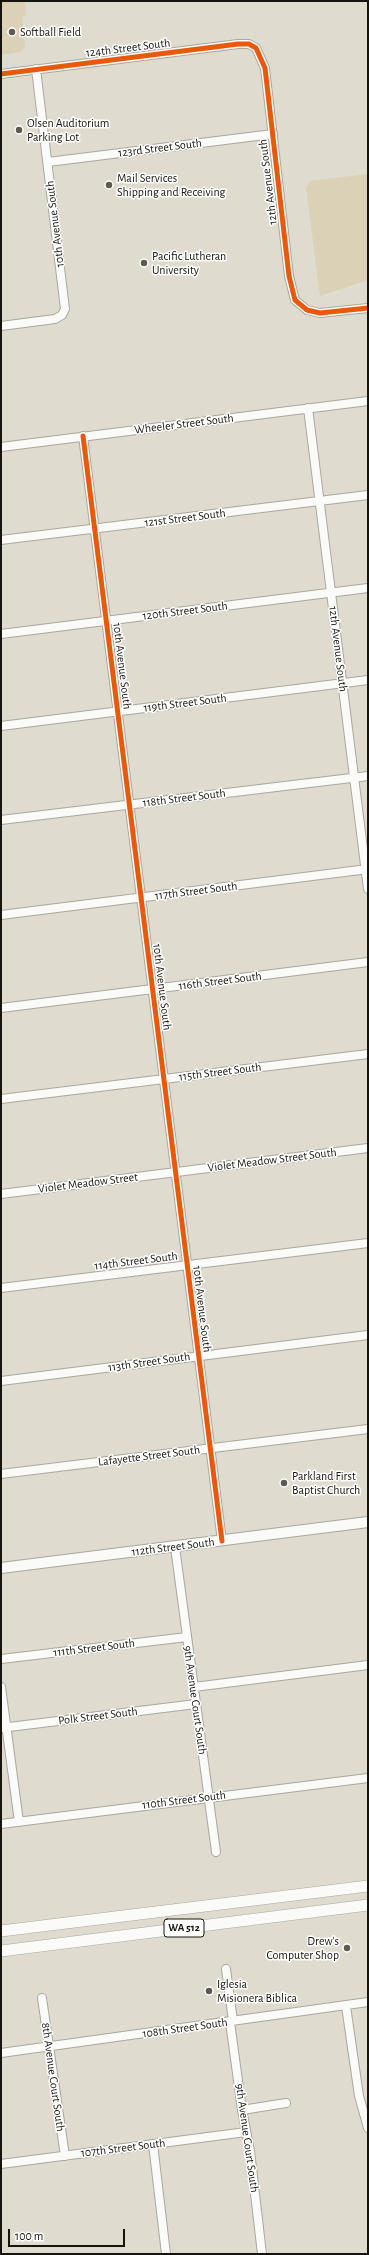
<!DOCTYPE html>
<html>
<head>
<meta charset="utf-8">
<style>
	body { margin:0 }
	#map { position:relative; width:369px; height:2255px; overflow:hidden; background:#e0dbcf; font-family:"Alegreya Sans",sans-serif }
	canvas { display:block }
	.frame { position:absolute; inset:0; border:2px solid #17140d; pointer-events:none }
	.scale { position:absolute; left:8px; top:2229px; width:117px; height:18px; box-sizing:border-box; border:2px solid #17140d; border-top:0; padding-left:5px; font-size:12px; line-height:14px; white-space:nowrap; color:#17140d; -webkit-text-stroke:3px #fff; paint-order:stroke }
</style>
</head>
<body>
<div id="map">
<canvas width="369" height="2255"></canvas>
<div class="frame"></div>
<div class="scale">100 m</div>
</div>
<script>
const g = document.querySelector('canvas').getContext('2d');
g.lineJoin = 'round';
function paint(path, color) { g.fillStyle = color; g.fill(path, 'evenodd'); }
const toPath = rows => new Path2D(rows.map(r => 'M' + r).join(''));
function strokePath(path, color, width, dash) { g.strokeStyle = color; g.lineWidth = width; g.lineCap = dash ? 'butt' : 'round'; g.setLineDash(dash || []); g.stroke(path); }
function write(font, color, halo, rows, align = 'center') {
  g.font = font + ' "Alegreya Sans",sans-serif'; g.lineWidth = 3; g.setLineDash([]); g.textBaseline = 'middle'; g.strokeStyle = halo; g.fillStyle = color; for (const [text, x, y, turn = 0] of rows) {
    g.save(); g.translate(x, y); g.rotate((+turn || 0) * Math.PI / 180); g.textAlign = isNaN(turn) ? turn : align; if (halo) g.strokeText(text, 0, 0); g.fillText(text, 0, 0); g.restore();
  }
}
const green = toPath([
	[1,1,25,1,26,16,22,17,25,47,20,52,1,55],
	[368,174,368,280,320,296,306,188,310,181]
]);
const minor = toPath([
	[1,74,238,44,249,44,256,48,265,68,289,276,295,300,307,310,320,313,368,308],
	[48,162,273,134],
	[1,326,55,319,62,315,65,309,36,69],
	[308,408,368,889],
	[83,436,222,1541],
	[1,447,368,401],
	[1,540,368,495],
	[1,634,368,588],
	[1,726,368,680],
	[1,820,368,776],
	[1,915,368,869],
	[1,1008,368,962],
	[1,1099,368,1054],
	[1,1194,368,1148],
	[1,1288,368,1243],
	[1,1381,368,1335],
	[1,1474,368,1429],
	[175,1547,216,1852],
	[1,1659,187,1637],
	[1,1687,19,1822],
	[194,1687,368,1665],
	[1,1728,196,1704],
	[1,1824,368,1778],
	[226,1969,233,2021],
	[42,1998,65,2156],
	[346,2006,359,2096,368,2128],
	[230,2022,242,2110,250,2151,262,2254],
	[1,2053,368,2002],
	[242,2110,286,2103],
	[153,2144,166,2254],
	[1,2164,246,2132]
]);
const major = toPath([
	[1,1568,368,1522]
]);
const highway = toPath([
	[1,1931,368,1886],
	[1,1951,368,1905]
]);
const cycleway = toPath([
	[1,74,238,44,249,44,256,48,265,68,289,276,295,300,307,310,320,313,368,308],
	[83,436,222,1541]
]);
const markers = [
	[12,32,4,"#5d5a51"],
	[19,130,4,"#5d5a51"],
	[109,185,4,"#5d5a51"],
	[144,263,4,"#5d5a51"],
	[284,1483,4,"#5d5a51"],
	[347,1948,4,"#5d5a51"],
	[209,1991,4,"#5d5a51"]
];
const shields = [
	[184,1928,40]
];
const shieldNames = [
	["WA 512",184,1928]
];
const poiNames = [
	["Softball Field",20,32],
	["Olsen Auditorium",27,123],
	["Parking Lot",27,137],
	["Mail Services",117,178],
	["Shipping and Receiving",117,192],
	["Pacific Lutheran",152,256],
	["University",152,270],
	["Parkland First",292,1476],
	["Baptist Church",292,1490],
	["Drew's",339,1941,"right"],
	["Computer Shop",339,1955,"right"],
	["Iglesia",217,1984],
	["Misionera Biblica",217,1998]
];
const streetNames = [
	["124th Street South",128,48,-7],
	["123rd Street South",160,148,-7],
	["12th Avenue South",268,182,-97],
	["10th Avenue South",55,224,-97],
	["Wheeler Street South",184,424,-7],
	["121st Street South",185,518,-7],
	["120th Street South",185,611,-7],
	["12th Avenue South",338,649,83],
	["10th Avenue South",122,666,83],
	["119th Street South",185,703,-7],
	["118th Street South",184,798,-7],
	["117th Street South",196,891,-7],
	["116th Street South",220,981,-7],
	["10th Avenue South",162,987,83],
	["115th Street South",220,1072,-7],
	["Violet Meadow Street South",272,1160,-7],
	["Violet Meadow Street",88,1183,-7],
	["114th Street South",136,1261,-7],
	["10th Avenue South",202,1309,83],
	["113th Street South",149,1362,-8],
	["Lafayette Street South",149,1456,-7],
	["112th Street South",173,1547,-7],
	["111th Street South",94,1648,-7],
	["9th Avenue Court South",195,1700,82],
	["Polk Street South",98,1716,-7],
	["110th Street South",184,1800,-7],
	["108th Street South",185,2028,-8],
	["8th Avenue Court South",53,2077,82],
	["9th Avenue Court South",247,2138,82],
	["107th Street South",123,2148,-7]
];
paint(green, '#dad1b7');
strokePath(minor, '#aaa79e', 10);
strokePath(major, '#aaa79e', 12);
strokePath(highway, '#aaa79e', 12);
strokePath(minor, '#fafaf8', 8);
strokePath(major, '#fafaf8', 10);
strokePath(highway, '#fafaf8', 11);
strokePath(cycleway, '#e8590c', 5);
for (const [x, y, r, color] of markers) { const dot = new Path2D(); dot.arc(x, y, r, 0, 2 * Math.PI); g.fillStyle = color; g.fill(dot); strokePath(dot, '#fff', 1.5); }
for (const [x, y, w] of shields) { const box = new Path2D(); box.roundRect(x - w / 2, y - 9, w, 18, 3); g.fillStyle = '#fff'; g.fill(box); strokePath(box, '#17140d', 1); }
write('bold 11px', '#17140d', null, shieldNames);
write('12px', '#17140d', '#fff', poiNames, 'left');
write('12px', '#17140d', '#fff', streetNames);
</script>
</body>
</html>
